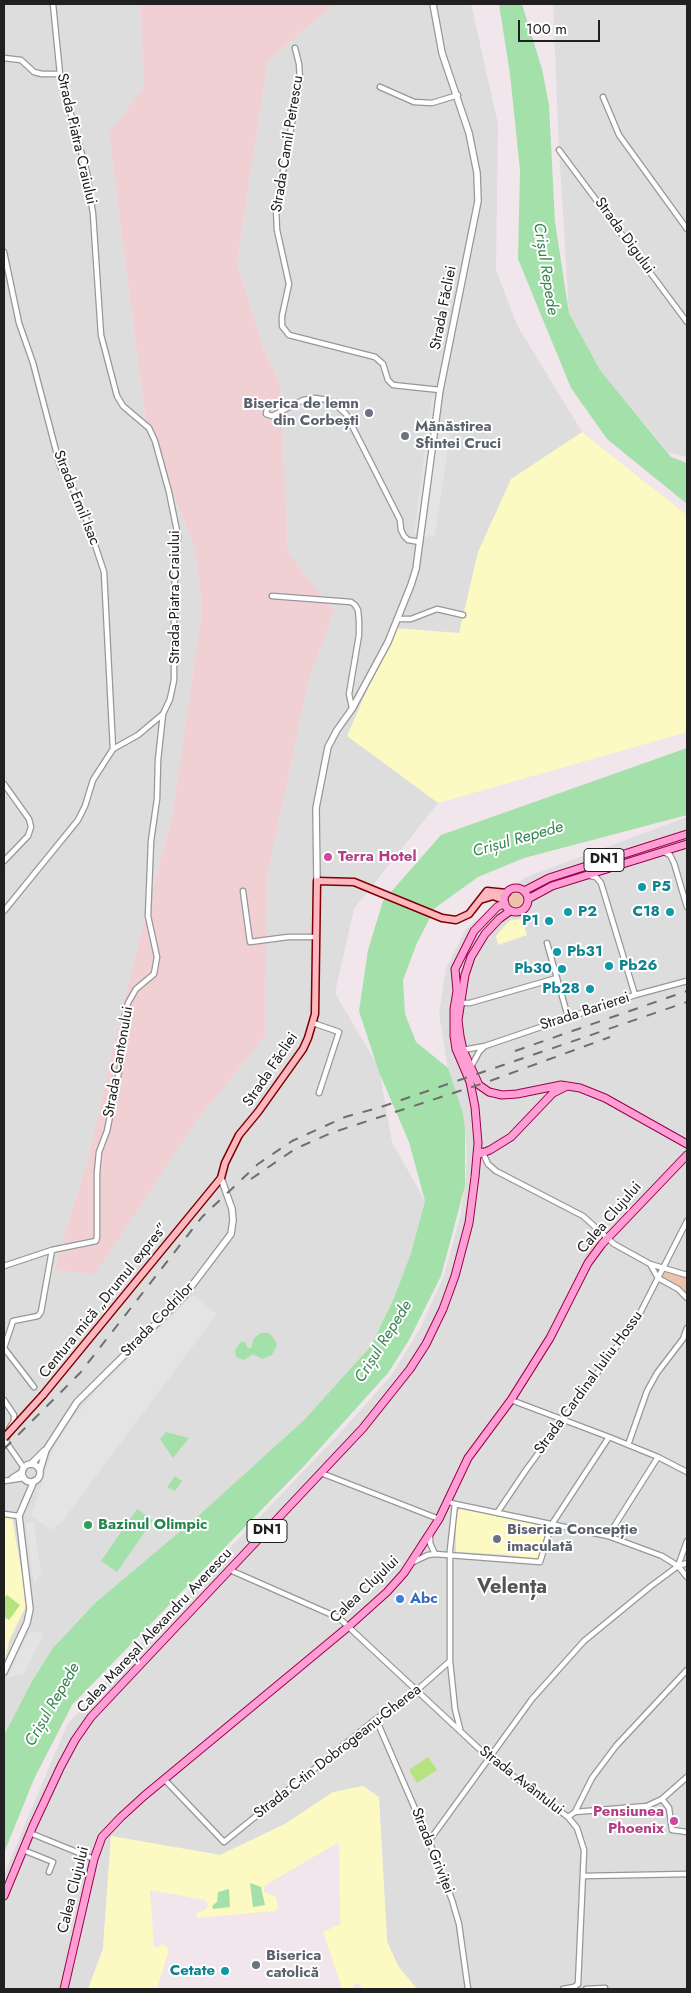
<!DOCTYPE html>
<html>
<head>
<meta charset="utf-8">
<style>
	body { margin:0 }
	#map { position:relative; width:691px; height:1993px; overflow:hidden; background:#f1e6eb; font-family:Jost,sans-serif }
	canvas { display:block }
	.frame { position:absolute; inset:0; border:5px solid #202020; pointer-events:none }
	.scale { position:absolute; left:518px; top:20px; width:82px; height:22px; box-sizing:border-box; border:2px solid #202020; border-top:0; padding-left:6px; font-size:15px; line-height:18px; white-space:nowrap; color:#202020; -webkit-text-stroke:4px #fff; paint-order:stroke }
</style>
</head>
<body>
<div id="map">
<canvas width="691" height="1993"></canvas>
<div class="frame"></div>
<div class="scale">100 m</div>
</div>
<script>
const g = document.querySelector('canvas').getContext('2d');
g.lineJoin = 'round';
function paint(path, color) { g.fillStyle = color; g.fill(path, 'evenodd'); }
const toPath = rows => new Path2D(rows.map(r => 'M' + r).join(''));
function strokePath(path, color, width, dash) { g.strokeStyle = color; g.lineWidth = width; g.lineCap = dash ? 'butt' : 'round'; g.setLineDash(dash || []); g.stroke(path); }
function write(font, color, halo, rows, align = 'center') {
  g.font = font + ' Jost,sans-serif'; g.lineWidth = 4; g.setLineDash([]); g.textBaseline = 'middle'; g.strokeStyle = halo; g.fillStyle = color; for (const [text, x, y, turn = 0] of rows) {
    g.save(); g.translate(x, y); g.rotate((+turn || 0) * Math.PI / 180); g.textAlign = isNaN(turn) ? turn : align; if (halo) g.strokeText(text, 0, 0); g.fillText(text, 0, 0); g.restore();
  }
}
const residential = toPath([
	[4,4,140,4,144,87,109,135,146,425,195,549,202,609,173,811,122,1008,89,1155,54,1270,193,1126,265,1036,267,877,309,679,334,611,288,552,280,382,263,348,237,262,268,61,334,4,471,4,498,124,496,270,517,325,582,432,687,515,511,777,438,803,354,909,335,993,379,1068,392,1142,425,1201,411,1253,394,1298,371,1346,304,1420,197,1517,95,1603,52,1649,31,1683,4,1735],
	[553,4,687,4,687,457,668,452,600,370,569,313,559,150],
	[687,817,687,1989,417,1989,398,1966,387,1941,379,1797,333,1792,285,1824,220,1855,111,1836,103,1949,88,1989,4,1989,4,1874,67,1725,161,1620,341,1432,391,1376,420,1329,444,1276,460,1217,465,1186,467,1158,465,1129,448,1069,439,1014,446,968,466,929,524,878]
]);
const farmland = toPath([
	[140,4,334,4,268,61,237,262,263,348,280,382,288,552,334,611,309,679,267,877,265,1036,193,1126,95,1274,54,1270,89,1155,122,1008,173,811,202,609,195,549,146,425,109,134,144,87]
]);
const grass = toPath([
	'509 900a7 7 0 1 1 14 0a7 7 0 1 1-14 0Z',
	[592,1230,599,1239,585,1258],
	[664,1267,687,1275,687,1298,678,1289,658,1278]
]);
const park = toPath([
	[582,432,687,515,687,732,438,803,347,736,394,628,459,633,478,552,511,479],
	[522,919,527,935,498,945,496,936,504,926,511,920],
	[461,1509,547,1526,539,1559,500,1554,456,1552,456,1513],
	[4,1516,12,1517,27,1604,9,1641,4,1666],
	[363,1786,379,1797,387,1941,398,1966,417,1989,363,1989,358,1983,353,1985,353,1989,342,1989,323,1932,340,1924,339,1842,264,1886,264,1892,276,1897,278,1908,275,1911,197,1918,197,1913,206,1909,208,1904,205,1900,150,1890,154,1947,157,1948,162,1944,169,1949,157,1989,88,1989,103,1949,111,1836,220,1855,285,1824,333,1792]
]);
const pitch = toPath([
	[7,1595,20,1605,9,1620,4,1617,4,1598],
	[428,1757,437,1770,417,1783,409,1770]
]);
const parking = toPath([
	[432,395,436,398,418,535,414,533,415,525],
	[439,422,450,436,435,535,423,539],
	[193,1295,217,1314,62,1522,51,1530,31,1516,53,1449,73,1417,97,1390],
	[34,1521,41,1575,34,1584,26,1524],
	[29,1632,44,1633,24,1674,7,1678]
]);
const water = toPath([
	[499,4,522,4,542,69,549,105,555,222,569,313,600,370,671,457,687,463,687,504,607,439,571,388,518,259,520,170,510,74],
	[687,748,687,815,524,858,478,877,435,908,417,943,403,980,405,1014,416,1042,448,1068,463,1114,465,1129,465,1186,441,1276,409,1340,388,1373,303,1467,72,1705,34,1779,4,1853,4,1735,31,1683,52,1649,95,1603,197,1517,304,1420,371,1346,394,1298,411,1253,425,1201,409,1142,379,1072,359,1011,368,950,383,901,441,835],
	[261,1333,269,1333,275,1340,277,1345,272,1355,262,1359,253,1354,244,1360,236,1357,235,1350,241,1342,245,1342,248,1348,251,1348,254,1338],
	[166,1432,189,1438,173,1458,160,1439],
	[175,1476,182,1481,175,1491,167,1487],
	[137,1509,153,1520,117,1572,101,1561],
	[250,1883,261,1887,265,1905,253,1907],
	[229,1889,230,1907,213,1909,212,1906,217,1902,218,1892]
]);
const minor = toPath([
	[295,48,299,64,300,80,276,209,277,230,289,284,282,316,282,326,289,335,375,357,383,364,388,380,393,385,440,390],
	[4,58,21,60,34,72,42,74,60,74],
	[380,87,414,102,432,103,458,95],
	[603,97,619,135,687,229],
	[559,150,687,322],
	[4,252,19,323,33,363,60,466,73,489,87,521,104,572,113,749],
	[267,409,266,414,272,416,303,400,315,398,327,400,336,405,346,414,400,520,401,530,404,536,408,540,420,542],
	[272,596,351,602,355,605,358,610,359,621,359,635,349,694,352,708],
	[398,619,411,619,437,609,463,615],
	[4,784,29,819,31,827,28,836,4,861],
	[664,852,670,855,674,863,687,907],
	[590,876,596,877,601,883,635,995],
	[243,891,250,942,288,937,315,937],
	[4,911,78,820,85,806,93,780,113,749,138,735,163,714,170,699,174,680,174,594,178,536,169,492,155,441,149,428,123,406,117,396,101,335,93,214,87,173,60,74,53,4],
	[547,943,568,1017],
	[460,1003,470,1003,557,978],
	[313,1023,339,1032,319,1093],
	[485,1046,635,995,687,981],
	[463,1050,485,1046,479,1052,471,1067],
	[482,1151,488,1164,496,1171,583,1216,614,1244,650,1264,687,1275],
	[650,1264,658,1278,678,1289,687,1298],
	[4,1266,52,1250,96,1241,97,1237,97,1173,99,1152,107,1131,122,1057,124,1019,128,1003,136,989,154,974,157,957,148,916,151,841,157,799,158,760,163,714],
	[4,1348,13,1321,38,1316,41,1312,52,1250],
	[4,1348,34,1387],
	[4,1400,14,1415,14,1421,9,1429],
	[511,1400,609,1437,658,1457,687,1472],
	[7,1436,6,1442,24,1468],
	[628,1445,647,1391,657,1373,683,1339,687,1328],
	[321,1473,439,1519],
	[12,1478,23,1471],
	[4,1481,24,1478],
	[447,1501,455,1504,608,1536,662,1556,678,1566,687,1577],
	[455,1504,450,1550,450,1661,455,1709,460,1729],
	[497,1513,526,1470,637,1319,687,1221],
	[4,1514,19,1516],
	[430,1534,430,1543,435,1554],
	[608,1536,658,1457],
	[413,1562,428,1555,435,1554,540,1562,552,1524,609,1437],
	[678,1566,687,1541],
	[230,1570,339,1618,489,1758,568,1817,577,1828,584,1850,578,1984],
	[376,1719,429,1841,452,1900,459,1924,468,1989],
	[165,1780,224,1842,376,1719,416,1691,450,1661],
	[662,1799,669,1808,672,1830,687,1832],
	[575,1812,647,1806,662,1799,687,1777],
	[568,1817,575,1812,592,1778,616,1746,687,1670],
	[30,1833,94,1859],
	[429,1841,532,1699,584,1641,651,1586,678,1566,687,1563],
	[23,1850,53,1862,49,1872],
	[584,1876,687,1874],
	[563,1989,574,1987,578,1984],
	[586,1989,605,1988]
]);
const tertiary = toPath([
	[317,881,316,808,328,747,337,730,352,709,388,642,411,585,416,569,440,390,478,201,477,173,469,133,442,53,433,4],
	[31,1464,44,1451],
	'22 1473a9 9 0 1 1 18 0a9 9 0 1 1-18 0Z',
	[40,1470,46,1450,77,1402,184,1296,231,1234,233,1220,232,1209,221,1178],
	[4,1672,27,1623,30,1609,19,1516,34,1481]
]);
const secondary = toPath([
	[480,900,493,896,504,900],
	[43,1395,221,1178,225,1163,239,1135,258,1112,303,1049,308,1038,315,1014,317,881,354,882,442,918,456,920,469,914,487,891,507,893]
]);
const primary = toPath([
	'504 900a12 12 0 1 1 24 0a12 12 0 1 1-24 0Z',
	[524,891,549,878,687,834],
	[528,899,552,886,687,844],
	[510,911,499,919,485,934,471,957,465,975,458,1020,460,1036,463,1050,479,1085,489,1092,502,1095,517,1094,561,1085,580,1088,605,1098,687,1144],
	[477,1155,490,1150,511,1137,553,1093,567,1086],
	[4,1896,33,1826,61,1766,75,1740,91,1717,363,1428,410,1369,426,1344,443,1309,455,1276,469,1223,475,1177,478,1143,475,1107,470,1082,456,1049,454,1036,454,1009,457,991,455,969,474,931,497,907,505,903],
	[64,1989,94,1859,102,1837,121,1817,144,1796,348,1627,387,1592,404,1573,439,1519,468,1458,511,1400,550,1338,588,1263,602,1244,687,1155]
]);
const rail = toPath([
	[515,1051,687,991],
	[251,1179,295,1149,331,1133,487,1082,610,1037],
	[4,1449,80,1373,202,1217,258,1164,292,1141,345,1117,381,1107,687,1002]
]);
const secondaryBridge = toPath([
	[4,1438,43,1395]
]);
const markers = [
	[369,413,5,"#6b7280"],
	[405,436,5,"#6b7280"],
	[328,857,5,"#d1479c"],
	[642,887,5,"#0f9aa8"],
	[568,912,5,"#0f9aa8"],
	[670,912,5,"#0f9aa8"],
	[549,921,5,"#0f9aa8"],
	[557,952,5,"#0f9aa8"],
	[609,966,5,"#0f9aa8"],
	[562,969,5,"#0f9aa8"],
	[590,989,5,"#0f9aa8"],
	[88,1525,5,"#2e9e5b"],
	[497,1539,5,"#6b7280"],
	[400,1599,5,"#3f7fe0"],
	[674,1821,5,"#d1479c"],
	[256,1965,5,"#6b7280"],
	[225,1971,5,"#0f9aa8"]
];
const shields = [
	[604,860,40],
	[267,1531,40]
];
const shieldNames = [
	["DN1",604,860],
	["DN1",267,1531]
];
const streetNames = [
	["Strada Piatra Craiului",76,139,77],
	["Strada Camil Petrescu",288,144,-81],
	["Strada Digului",624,236,54],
	["Strada Făcliei",444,308,-79],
	["Strada Emil Isac",76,498,68],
	["Strada Piatra Craiului",175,597,-90],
	["Strada Barierei",585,1012,-18],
	["Strada Cantonului",119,1062,-80],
	["Strada Făcliei",271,1070,-56],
	["Calea Clujului",610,1218,-49],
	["Centura mică „Drumul expres”",104,1301,-51],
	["Strada Codrilor",158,1320,-46],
	["Strada Cardinal Iuliu Hossu",589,1383,-54],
	["Calea Clujului",365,1590,-44],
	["Calea Mareșal Alexandru Averescu",155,1631,-47],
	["Strada C-tin Dobrogeanu-Gherea",338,1752,-38],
	["Strada Avântului",521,1781,38],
	["Strada Griviței",432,1851,68],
	["Calea Clujului",74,1890,-76]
];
const worshipNames = [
	["Biserica de lemn",359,404,"right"],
	["din Corbești",359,421,"right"],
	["Mănăstirea",415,427],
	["Sfintei Cruci",415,444],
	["Biserica Concepție",507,1530],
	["imaculată",507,1547],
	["Biserica",266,1956],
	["catolică",266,1973]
];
const hotelNames = [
	["Terra Hotel",338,857],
	["Pensiunea",664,1812,"right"],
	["Phoenix",664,1829,"right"]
];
const cultureNames = [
	["P5",652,887,"left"],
	["P2",578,912,"left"],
	["C18",660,912],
	["P1",539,921],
	["Pb31",567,952,"left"],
	["Pb26",619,966,"left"],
	["Pb30",552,969],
	["Pb28",580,989],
	["Cetate",215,1971]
];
const leisureNames = [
	["Bazinul Olimpic",98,1525]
];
const shopNames = [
	["Abc",410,1599]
];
const waterNames = [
	["Crișul Repede",545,269,81],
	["Crișul Repede",518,840,-16],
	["Crișul Repede",384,1342,-58],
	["Crișul Repede",53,1705,-60]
];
const districtNames = [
	["Velența",512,1588]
];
paint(residential, '#deddde');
paint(farmland, '#f0d0d3');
paint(grass, '#edc2aa');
paint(park, '#fcf9c2');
paint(pitch, '#b4e380');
paint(parking, '#e4e4e4');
paint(water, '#a4e0aa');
strokePath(minor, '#979797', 7);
strokePath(tertiary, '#979797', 8);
strokePath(secondary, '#7e0004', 9);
strokePath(primary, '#9c0049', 9);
strokePath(minor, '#fff', 4.5);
strokePath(tertiary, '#fff', 5.5);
strokePath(secondary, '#fcb8be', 6);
strokePath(primary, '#ff9dd5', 7);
strokePath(rail, '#6e6e6e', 2, [10, 10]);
strokePath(secondaryBridge, '#7e0004', 9, []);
strokePath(secondaryBridge, '#fcb8be', 6);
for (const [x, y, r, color] of markers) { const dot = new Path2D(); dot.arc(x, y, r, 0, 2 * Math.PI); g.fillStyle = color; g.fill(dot); strokePath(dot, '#fff', 2); }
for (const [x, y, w] of shields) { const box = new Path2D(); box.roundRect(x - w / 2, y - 11.5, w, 23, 4); g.fillStyle = '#fff'; g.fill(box); strokePath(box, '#202020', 1); }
write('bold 14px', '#202020', null, shieldNames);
write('15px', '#202020', '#fff', streetNames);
write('bold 15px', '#5b616d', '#fff', worshipNames, 'left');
write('bold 15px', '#b23c85', '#fff', hotelNames, 'left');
write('bold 15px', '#0d838f', '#fff', cultureNames, 'right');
write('bold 15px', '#27864d', '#fff', leisureNames, 'left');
write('bold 15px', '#366cbe', '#fff', shopNames, 'left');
write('italic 16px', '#378452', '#fff', waterNames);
write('bold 20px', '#535353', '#fff', districtNames);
</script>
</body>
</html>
